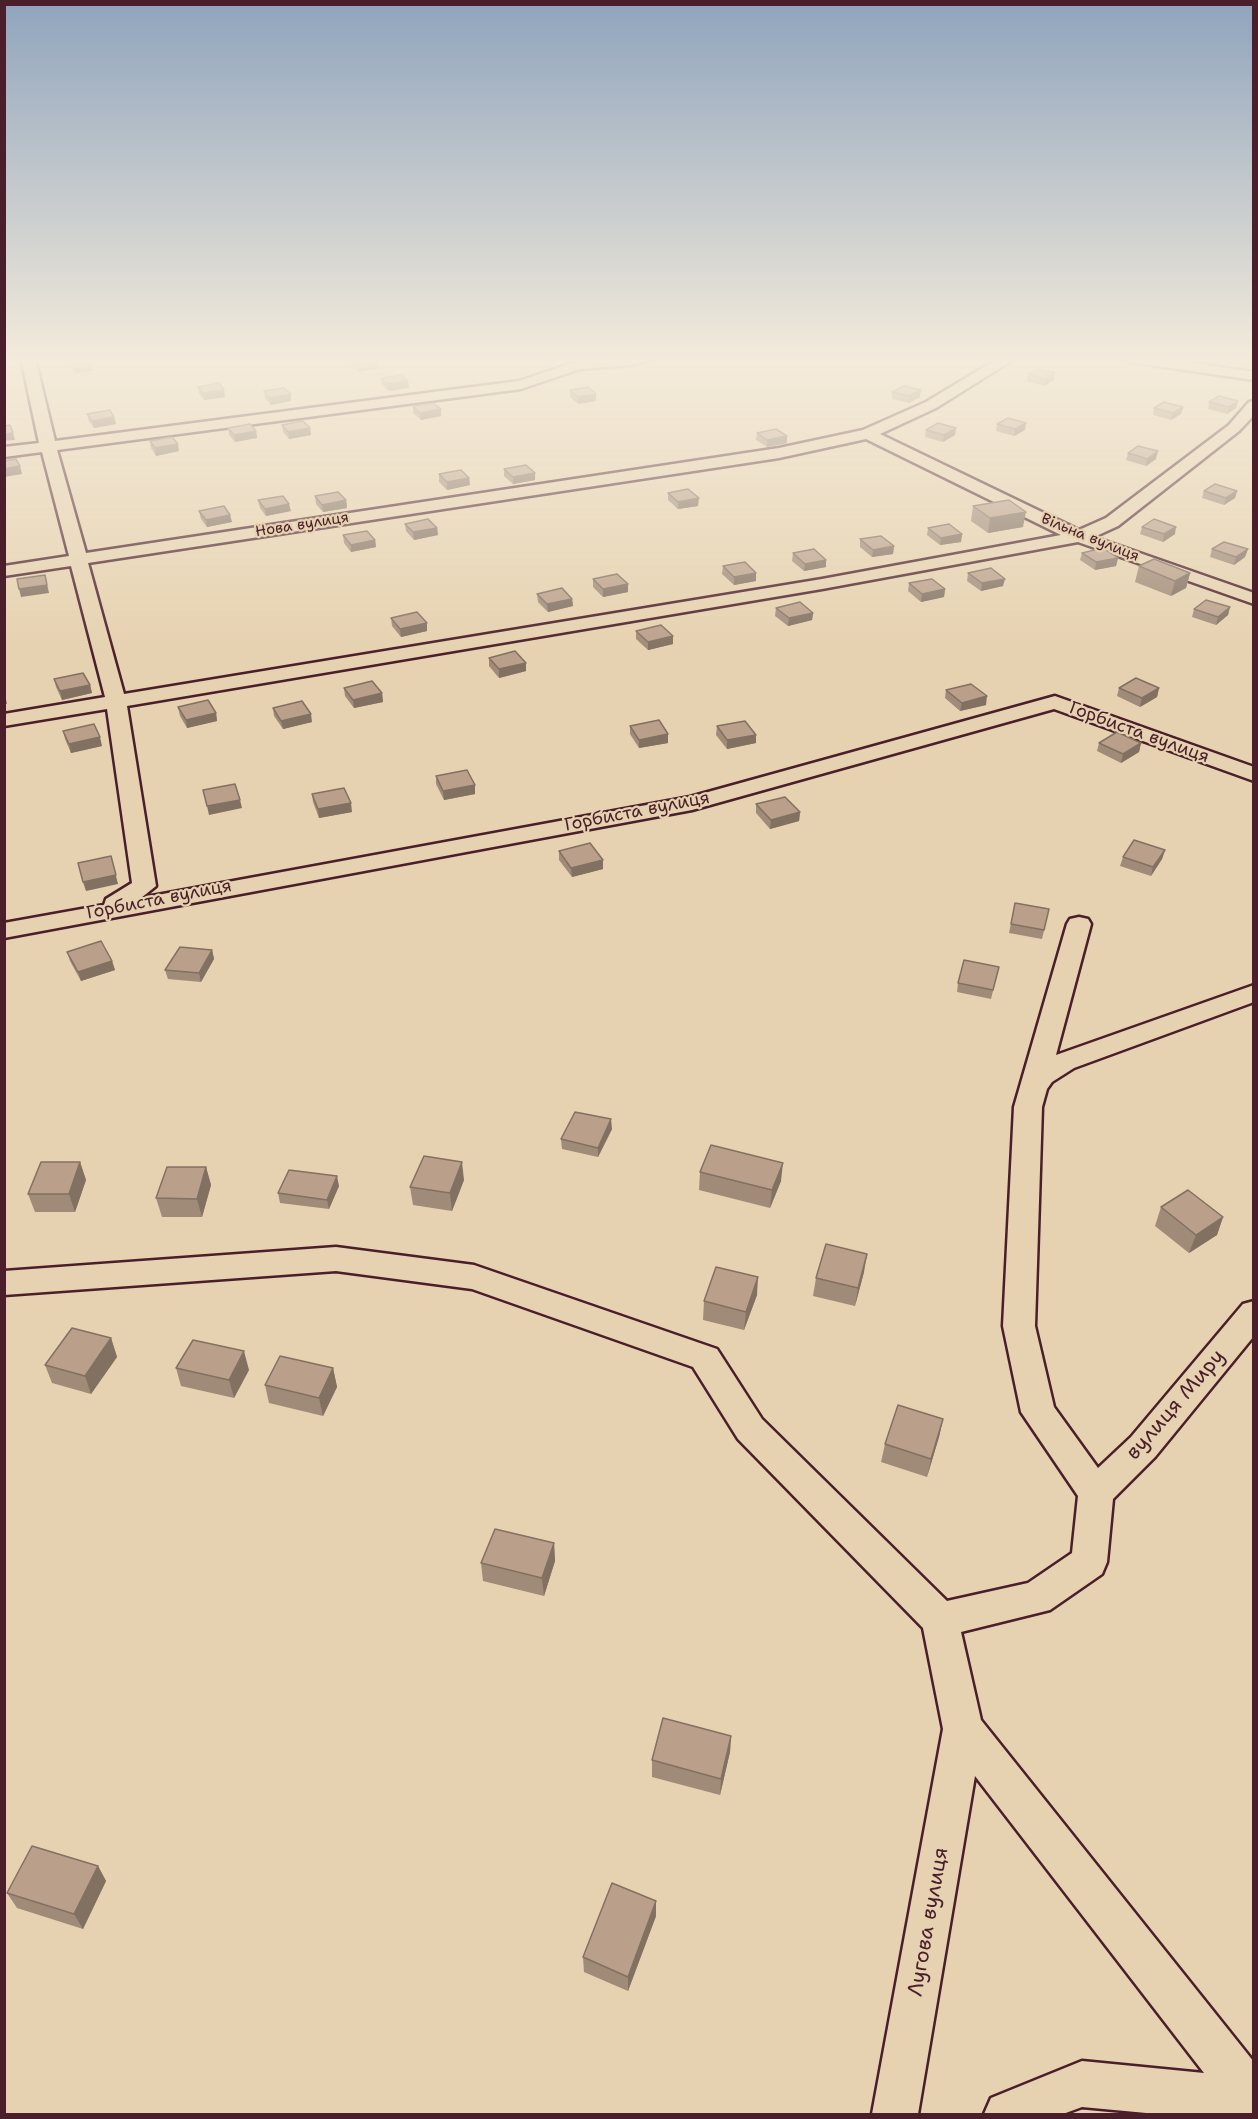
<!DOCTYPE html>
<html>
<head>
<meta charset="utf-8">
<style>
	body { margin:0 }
	#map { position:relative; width:1258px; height:2119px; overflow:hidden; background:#e6d2b0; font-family:"Shantell Sans",sans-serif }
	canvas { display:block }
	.frame { position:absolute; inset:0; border:6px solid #4a1f2b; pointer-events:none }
</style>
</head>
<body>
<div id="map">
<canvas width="1258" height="2119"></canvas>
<div class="frame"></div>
</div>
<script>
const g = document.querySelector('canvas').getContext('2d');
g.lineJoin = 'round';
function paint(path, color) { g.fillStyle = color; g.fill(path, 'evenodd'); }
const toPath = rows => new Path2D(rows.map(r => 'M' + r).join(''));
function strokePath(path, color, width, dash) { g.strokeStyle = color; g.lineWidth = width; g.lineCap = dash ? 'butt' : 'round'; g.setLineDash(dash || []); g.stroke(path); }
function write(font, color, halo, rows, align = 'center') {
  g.font = font + ' "Shantell Sans",sans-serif'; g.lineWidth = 4.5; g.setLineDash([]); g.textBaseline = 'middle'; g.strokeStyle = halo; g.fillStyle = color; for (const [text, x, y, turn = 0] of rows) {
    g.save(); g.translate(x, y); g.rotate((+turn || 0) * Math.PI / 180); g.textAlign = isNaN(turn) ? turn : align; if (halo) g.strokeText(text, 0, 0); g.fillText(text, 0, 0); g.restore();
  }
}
const green = toPath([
	[1163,358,1253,358,1253,368]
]);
const street = toPath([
	[21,358,35,358,55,441,519,381,578,361,650,358,648,361,631,365,580,369,521,389,57,450,86,553,779,448,863,430,926,402,999,358,1016,358,936,408,880,434,1079,530,1106,518,1229,425,1249,402,1254,401,1254,415,1239,431,1118,526,1094,537,1254,593,1254,604,1078,542,822,589,127,706,156,886,141,898,690,797,1055,696,1254,767,1254,781,1054,709,692,810,4,938,4,923,104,905,106,899,132,883,107,709,4,726,4,714,105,697,71,566,4,576,4,566,69,556,42,452,4,457,4,447,39,443,21,358],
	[866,439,1061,535,822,579,124,694,88,563,779,458,866,439],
	[1123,358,1160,358,1254,372,1254,380,1130,362,1123,358],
	[1079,917,1088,919,1091,924,1056,1055,1254,985,1254,1002,1074,1068,1052,1082,1047,1089,1042,1107,1035,1326,1054,1407,1098,1468,1131,1437,1243,1304,1254,1301,1254,1336,1155,1457,1113,1499,1107,1562,1102,1574,1050,1610,961,1632,981,1720,1254,2062,1254,2114,1157,2114,1082,2107,1063,2114,984,2114,991,2098,1082,2061,1204,2073,975,1776,918,2114,872,2114,943,1729,923,1628,738,1439,693,1367,472,1289,336,1271,4,1295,4,1271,336,1247,474,1265,717,1349,762,1419,947,1601,1028,1583,1072,1553,1078,1496,1021,1412,1003,1326,1014,1107,1067,924,1070,919,1079,917]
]);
const wall = toPath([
	[351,360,378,369,358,372,352,366],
	[1028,374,1054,380,1044,386,1027,381],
	[381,378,409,388,389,391,382,385],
	[198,387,225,397,204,400,199,394],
	[570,390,596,401,578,404,570,397],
	[264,391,291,401,271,405,265,398],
	[892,392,920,397,909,403,892,399],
	[1238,401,1236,408,1227,414,1208,409,1209,402],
	[413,406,441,416,421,420,413,413],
	[1183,407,1181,414,1171,420,1153,415,1154,408],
	[87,414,114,417,116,424,94,428,89,421],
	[997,424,1025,430,1014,436,996,431],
	[282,425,310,428,311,435,289,439,283,432],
	[228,428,256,431,257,438,235,442,229,435],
	[956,428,955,435,943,442,925,437,926,430],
	[757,433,787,436,787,443,767,447,756,440],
	[150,441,179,451,156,456,151,448],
	[1128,453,1156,459,1146,466,1126,460],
	[504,469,535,473,535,480,513,484,504,476],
	[439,474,469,478,470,485,447,490,439,482],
	[1204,491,1237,491,1235,498,1224,505,1202,498],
	[668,493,698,506,678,509,668,500],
	[315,496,346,500,347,508,323,512,316,504],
	[258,500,291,511,266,516,260,508],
	[973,506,1023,527,988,533,971,521],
	[199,511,230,515,232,522,207,527,201,519],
	[405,524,437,528,438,535,414,540,406,531],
	[1142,527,1175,534,1163,542,1140,534],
	[928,528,962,534,961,542,940,545,927,535],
	[343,535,375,540,376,547,351,552,344,543],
	[860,539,894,546,893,554,872,557,860,547],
	[1212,549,1248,549,1245,557,1234,565,1210,557],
	[793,553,826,560,826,567,804,571,792,561],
	[1082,553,1118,558,1116,566,1095,570,1080,560],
	[723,566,756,573,756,581,734,585,722,574],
	[1139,566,1190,573,1186,588,1171,596,1135,582],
	[968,573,1003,586,981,591,967,581],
	[593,579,628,592,603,597,593,587],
	[909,583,945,589,944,597,921,602,908,591],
	[537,594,572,599,573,606,548,612,538,602],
	[1230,607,1228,615,1216,625,1192,617,1194,609],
	[776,608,813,613,812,620,788,626,775,616],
	[391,618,427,631,401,637,392,626],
	[636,631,673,644,648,650,636,639],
	[489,658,526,663,526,671,499,678,489,666],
	[54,679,90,685,92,693,62,700,56,687],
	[344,688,382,693,383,702,354,708,345,696],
	[1119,688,1159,688,1157,697,1140,707,1117,696],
	[946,690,986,705,960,711,945,698],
	[178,707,216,713,217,721,187,728,180,716],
	[273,708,312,722,283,729,274,716],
	[630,726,668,734,668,743,639,748,630,734],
	[717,726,756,743,727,749,716,735],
	[63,731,102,746,71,753,65,739],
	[1099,743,1141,743,1139,752,1121,763,1097,751],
	[436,776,475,794,444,800,436,784],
	[312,794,352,812,319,818,313,802],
	[756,804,800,812,799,821,770,829,756,813],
	[1165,850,1162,859,1151,876,1120,866,1123,857],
	[559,851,603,860,603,869,572,877,559,860],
	[1015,903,1049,909,1042,939,1009,933],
	[212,950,214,959,201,982,168,979,165,970],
	[67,952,112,961,115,970,81,981,70,961],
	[999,967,991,999,957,992,958,983],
	[612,1129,598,1157,562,1149,561,1139],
	[80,1162,86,1180,75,1212,35,1212,28,1194],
	[206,1167,211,1185,202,1217,162,1217,156,1198],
	[700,1172,781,1181,770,1208,699,1190],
	[464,1180,452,1211,413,1205,410,1187],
	[339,1186,329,1209,280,1203,278,1193],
	[1161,1207,1223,1217,1217,1235,1189,1253,1155,1226],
	[864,1272,855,1306,813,1296,816,1278],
	[757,1295,744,1330,703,1320,704,1301],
	[111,1338,117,1357,91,1394,52,1383,45,1365],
	[176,1368,249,1370,234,1398,181,1386],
	[333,1368,337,1387,323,1416,269,1403,265,1385],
	[943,1419,939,1437,927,1477,881,1462,885,1444],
	[554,1543,555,1561,544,1596,483,1581,481,1563],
	[731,1736,730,1752,720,1795,652,1777,652,1760],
	[98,1866,106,1881,83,1929,17,1908,7,1893],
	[656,1901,656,1916,628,1991,584,1972,583,1957]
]);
const shadedWall = toPath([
	[377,362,378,369,358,372,358,366],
	[92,364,93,371,74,373,72,366],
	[1055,373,1054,380,1044,386,1045,379],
	[408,381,409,388,389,391,388,384],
	[224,390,225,397,204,400,203,393],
	[921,390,920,397,909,403,909,396],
	[291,394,291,401,271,405,270,398],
	[596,394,596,401,578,404,578,397],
	[1238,401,1236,408,1227,414,1229,407],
	[1183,407,1181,414,1171,420,1173,413],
	[441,409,441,416,421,420,420,413],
	[114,417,116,424,94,428,92,421],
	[1026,423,1025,430,1014,436,1015,429],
	[310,428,311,435,289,439,288,432],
	[956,428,955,435,943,442,944,435],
	[256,431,257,438,235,442,234,435],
	[13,433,15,440,4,441,4,434],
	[787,436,787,443,767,447,767,440],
	[178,444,179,451,156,456,155,448],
	[1158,451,1156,459,1146,466,1147,459],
	[20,466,22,474,4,477,4,469],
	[535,473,535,480,513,484,513,477],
	[469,478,470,485,447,490,447,482],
	[1237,491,1235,498,1224,505,1226,498],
	[699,498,698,506,678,509,678,502],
	[346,500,347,508,323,512,322,505],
	[289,504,291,511,266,516,265,509],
	[1026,512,1023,527,988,533,990,518],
	[230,515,232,522,207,527,206,520],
	[1176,527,1175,534,1163,542,1164,534],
	[437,528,438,535,414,540,413,532],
	[962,534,961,542,940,545,941,538],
	[375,540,376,547,351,552,351,545],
	[894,546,893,554,872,557,873,550],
	[1248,549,1245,557,1234,565,1236,557],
	[1118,558,1116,566,1095,570,1096,562],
	[826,560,826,567,804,571,805,564],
	[756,573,756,581,734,585,734,577],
	[1190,573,1186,588,1171,596,1175,581],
	[45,575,49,593,21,597,19,589],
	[1005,579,1003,586,981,591,982,583],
	[628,584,628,592,603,597,603,589],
	[945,589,944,597,921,602,922,594],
	[572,599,573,606,548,612,547,604],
	[1230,607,1228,615,1216,625,1218,617],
	[813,613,812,620,788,626,789,618],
	[427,623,427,631,401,637,400,629],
	[673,636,673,644,648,650,648,642],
	[526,663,526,671,499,678,499,669],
	[90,685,92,693,62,700,60,691],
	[1159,688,1157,697,1140,707,1142,698],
	[382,693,383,702,354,708,353,700],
	[5,695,7,704,4,704,4,696],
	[987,696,986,705,960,711,962,703],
	[216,713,217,721,187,728,186,720],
	[311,714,312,722,283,729,281,721],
	[668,734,668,743,639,748,639,740],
	[756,735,756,743,727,749,727,740],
	[100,737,102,746,71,753,69,744],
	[1141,743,1139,752,1121,763,1123,754],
	[475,785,475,794,444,800,443,791],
	[240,800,242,808,209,815,207,806],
	[351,803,352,812,319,818,318,809],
	[800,812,799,821,770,829,771,820],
	[1165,850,1162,859,1151,876,1153,867],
	[111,856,118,884,86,891,83,882],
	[603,860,603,869,572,877,571,868],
	[212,950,214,959,201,982,199,973],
	[112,961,115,970,81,981,78,972],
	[611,1119,612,1129,598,1157,598,1148],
	[80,1162,86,1180,75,1212,69,1194],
	[462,1162,464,1180,452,1211,450,1193],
	[783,1163,781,1181,770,1208,772,1190],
	[206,1167,211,1185,202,1217,197,1199],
	[337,1176,339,1186,329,1209,327,1200],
	[1223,1217,1217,1235,1189,1253,1196,1235],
	[867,1254,864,1272,855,1306,858,1288],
	[758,1277,757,1295,744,1330,746,1312],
	[111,1338,117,1357,91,1394,85,1376],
	[244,1351,249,1370,234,1398,229,1380],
	[333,1368,337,1387,323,1416,319,1398],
	[943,1419,939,1437,927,1477,931,1459],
	[554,1543,555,1561,544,1596,542,1578],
	[731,1736,730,1752,720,1795,721,1779],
	[98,1866,106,1881,83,1929,74,1914],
	[656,1901,656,1916,628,1991,628,1977]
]);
const building = toPath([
	[82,358,89,358,92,364,72,366,69,360,82,358],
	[361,358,373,358,377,362,358,366,351,360,361,358],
	[1038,369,1055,373,1045,379,1028,374,1038,369],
	[401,375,408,381,388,384,381,378,401,375],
	[219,383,224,390,203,393,198,387,219,383],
	[904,386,921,390,909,396,892,392,904,386],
	[588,387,596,394,578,397,570,390,588,387],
	[284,388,291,394,270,398,264,391,284,388],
	[1219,396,1238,401,1229,407,1209,402,1219,396],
	[1164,402,1183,407,1173,413,1154,408,1164,402],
	[433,403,441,409,420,413,413,406,433,403],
	[110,410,114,417,92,421,87,414,110,410],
	[1008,418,1026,423,1015,429,997,424,1008,418],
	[303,421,310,428,288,432,282,425,303,421],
	[938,423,956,428,944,435,926,430,938,423],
	[250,424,256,431,234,435,228,428,250,424],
	[10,425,13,433,4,434,4,426,10,425],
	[776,429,787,436,767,440,757,433,776,429],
	[172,437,178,444,155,448,150,441,172,437],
	[1138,446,1158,451,1147,459,1128,453,1138,446],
	[16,459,20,466,4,469,4,461,16,459],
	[526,465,535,473,513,477,504,469,526,465],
	[461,470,469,478,447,482,439,474,461,470],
	[1215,484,1237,491,1226,498,1204,491,1215,484],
	[688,489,699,498,678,502,668,493,688,489],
	[338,492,346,500,322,505,315,496,338,492],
	[283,496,289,504,265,509,258,500,283,496],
	[1009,500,1026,512,990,518,973,506,1009,500],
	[224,506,230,515,206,520,199,511,224,506],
	[428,519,437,528,413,532,405,524,428,519],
	[1154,519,1176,527,1164,534,1142,527,1154,519],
	[949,524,962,534,941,538,928,528,949,524],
	[367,531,375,540,351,545,343,535,367,531],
	[881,536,894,546,873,550,860,539,881,536],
	[1224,542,1248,549,1236,557,1212,549,1224,542],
	[1103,548,1118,558,1096,562,1082,553,1103,548],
	[814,549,826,560,805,564,793,553,814,549],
	[1154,559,1190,573,1175,581,1139,566,1154,559],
	[745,562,756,573,734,577,723,566,745,562],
	[991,568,1005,579,982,583,968,573,991,568],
	[617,574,628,584,603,589,593,579,617,574],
	[45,575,47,585,19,589,17,579,45,575],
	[932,579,945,589,922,594,909,583,932,579],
	[562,588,572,599,547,604,537,594,562,588],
	[1206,600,1230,607,1218,617,1194,609,1206,600],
	[800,602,813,613,789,618,776,608,800,602],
	[417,612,427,623,400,629,391,618,417,612],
	[661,625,673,636,648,642,636,631,661,625],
	[515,651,526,663,499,669,489,658,515,651],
	[83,673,90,685,60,691,54,679,83,673],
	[1136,678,1159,688,1142,698,1119,688,1136,678],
	[372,681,382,693,353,700,344,688,372,681],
	[971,684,987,696,962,703,946,690,971,684],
	[208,700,216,713,186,720,178,707,208,700],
	[302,701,311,714,281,721,273,708,302,701],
	[659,720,668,734,639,740,630,726,659,720],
	[745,721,756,735,727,740,717,726,745,721],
	[94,724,100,737,69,744,63,731,94,724],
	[1117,732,1141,743,1123,754,1099,743,1117,732],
	[467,770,475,785,443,791,436,776,467,770],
	[235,784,240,800,207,806,203,790,235,784],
	[344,788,351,803,318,809,312,794,344,788],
	[785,797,800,812,771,820,756,804,785,797],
	[1134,840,1165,850,1153,867,1123,857,1134,840],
	[590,843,603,860,571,868,559,851,590,843],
	[111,856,116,875,83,882,78,863,111,856],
	[1015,903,1049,909,1044,930,1011,924,1015,903],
	[101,941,112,961,78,972,67,952,101,941],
	[180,947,212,950,199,973,165,970,180,947],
	[964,960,999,967,993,990,958,983,964,960],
	[575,1112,611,1119,598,1148,561,1139,575,1112],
	[711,1145,783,1163,772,1190,700,1172,711,1145],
	[424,1156,462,1162,450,1193,410,1187,424,1156],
	[41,1162,80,1162,69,1194,28,1194,41,1162],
	[167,1167,206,1167,197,1199,156,1198,167,1167],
	[289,1170,337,1176,327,1200,278,1193,289,1170],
	[1188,1190,1223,1217,1196,1235,1161,1207,1188,1190],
	[826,1244,867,1254,858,1288,816,1278,826,1244],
	[716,1267,758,1277,746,1312,704,1301,716,1267],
	[72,1328,111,1338,85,1376,45,1365,72,1328],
	[193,1340,244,1351,229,1380,176,1368,193,1340],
	[280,1356,333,1368,319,1398,265,1385,280,1356],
	[898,1405,943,1419,931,1459,885,1444,898,1405],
	[495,1529,554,1543,542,1578,481,1563,495,1529],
	[663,1718,731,1736,721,1779,652,1760,663,1718],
	[32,1846,98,1866,74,1914,7,1893,32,1846],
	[612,1883,656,1901,628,1977,583,1957,612,1883]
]);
const farStreetnames = [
	["Нова вулиця",302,525,-9],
	["Вільна вулиця",1090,538,22]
];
const streetNames = [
	["Горбиста вулиця",1139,733,20],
	["Горбиста вулиця",637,812,-11],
	["Горбиста вулиця",159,900,-11]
];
const nearStreetnames = [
	["вулиця Миру",1176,1405,-49],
	["Лугова вулиця",929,1922,-80]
];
paint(green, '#cdb49a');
strokePath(street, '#4a1f2b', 5);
paint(street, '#e6d2b0');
paint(wall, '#a08a78');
paint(shadedWall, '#827061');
paint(building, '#baa08b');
strokePath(building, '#827061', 1.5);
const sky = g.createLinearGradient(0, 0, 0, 655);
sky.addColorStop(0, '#8fa4bd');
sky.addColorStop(0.55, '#f4ebdb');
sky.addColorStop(1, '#f4ebdb00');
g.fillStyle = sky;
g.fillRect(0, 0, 1258, 655);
write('15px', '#4a1f2b', '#e6d2b0', farStreetnames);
write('18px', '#4a1f2b', '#e6d2b0', streetNames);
write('21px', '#4a1f2b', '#e6d2b0', nearStreetnames);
</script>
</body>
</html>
